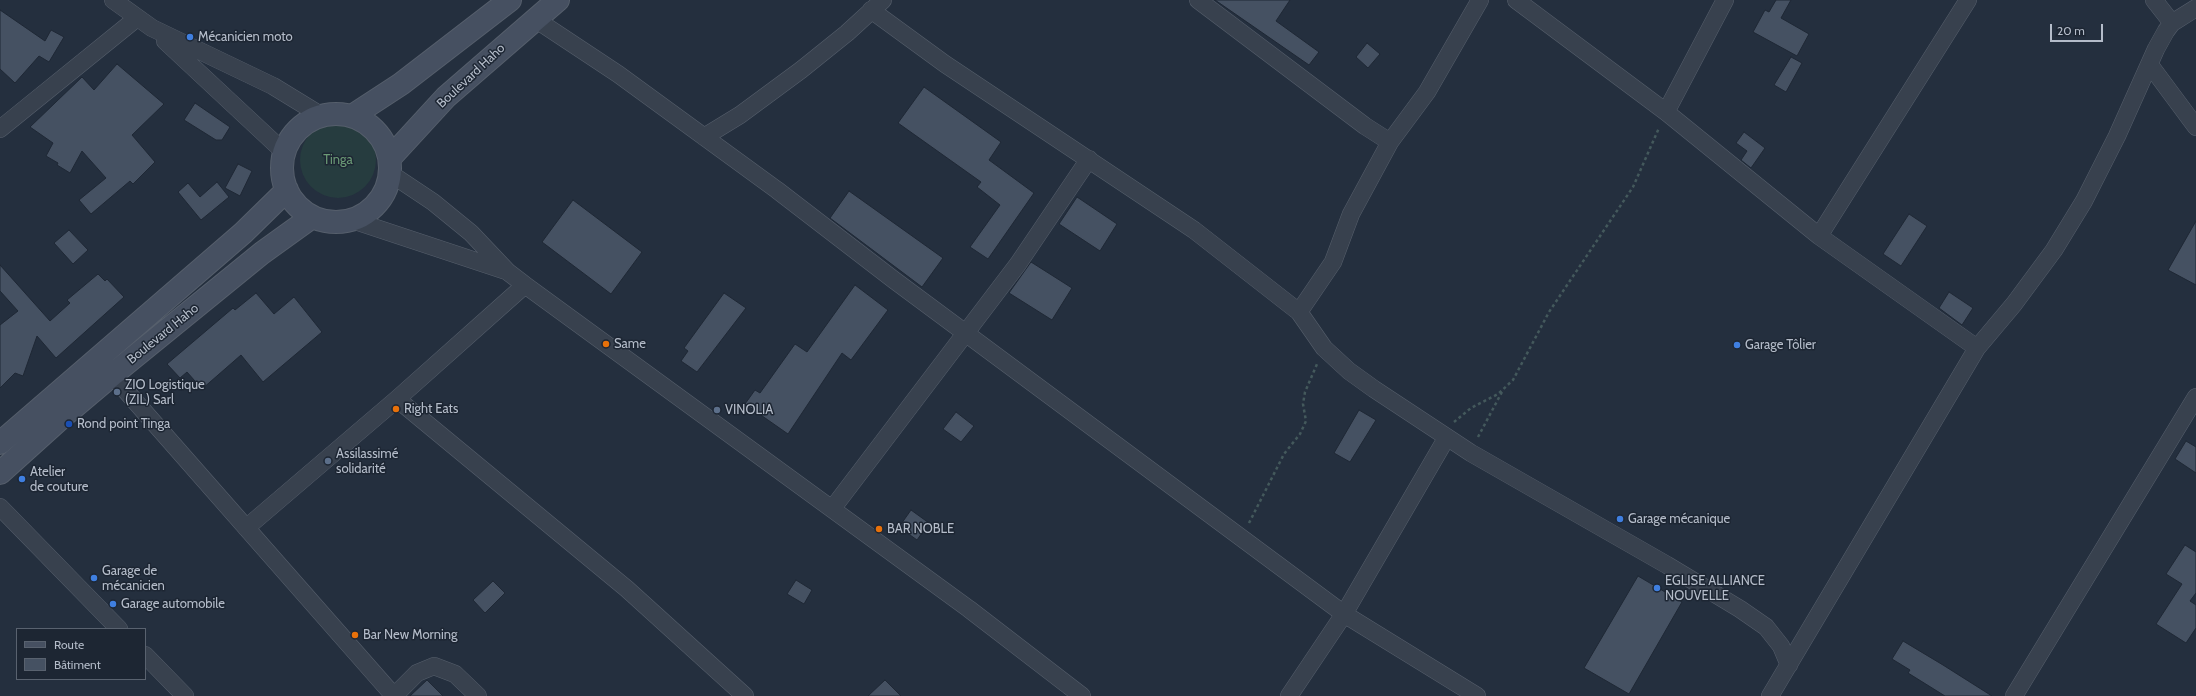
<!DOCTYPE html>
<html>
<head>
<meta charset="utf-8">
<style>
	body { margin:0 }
	#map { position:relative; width:2196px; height:696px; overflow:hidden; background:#242f3e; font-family:Cabin,sans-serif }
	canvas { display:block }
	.legend { position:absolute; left:16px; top:628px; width:130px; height:52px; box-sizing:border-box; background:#1d2633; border:1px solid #59626f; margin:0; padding:5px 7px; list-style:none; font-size:12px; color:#b4bcc9 }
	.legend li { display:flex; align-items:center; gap:8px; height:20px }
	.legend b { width:20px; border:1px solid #59626f }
	.scale { position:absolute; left:2050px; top:24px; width:53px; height:18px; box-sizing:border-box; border:2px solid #b4bcc9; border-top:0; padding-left:5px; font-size:12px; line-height:14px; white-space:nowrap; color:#b4bcc9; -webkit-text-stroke:3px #1d2633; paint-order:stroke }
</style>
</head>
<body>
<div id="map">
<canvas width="2196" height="696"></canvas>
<ul class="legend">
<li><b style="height:5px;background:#465061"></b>Route</li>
<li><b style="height:11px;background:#455162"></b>Bâtiment</li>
</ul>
<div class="scale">20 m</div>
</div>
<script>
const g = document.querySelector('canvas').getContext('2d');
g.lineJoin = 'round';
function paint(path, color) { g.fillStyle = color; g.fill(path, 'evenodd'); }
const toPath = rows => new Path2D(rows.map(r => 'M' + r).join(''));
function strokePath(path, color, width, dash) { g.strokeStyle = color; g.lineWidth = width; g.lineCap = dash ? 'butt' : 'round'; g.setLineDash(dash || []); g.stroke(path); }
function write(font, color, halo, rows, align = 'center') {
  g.font = font + ' Cabin,sans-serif'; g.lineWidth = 3; g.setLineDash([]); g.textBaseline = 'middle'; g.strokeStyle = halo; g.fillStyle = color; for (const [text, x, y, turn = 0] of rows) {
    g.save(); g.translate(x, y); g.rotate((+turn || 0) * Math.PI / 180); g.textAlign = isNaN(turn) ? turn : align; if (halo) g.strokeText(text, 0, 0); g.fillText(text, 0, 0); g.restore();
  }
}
const green = toPath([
	'300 160a38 38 0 1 1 76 0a38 38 0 1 1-76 0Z'
]);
const building = toPath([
	[1215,0,1290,0,1276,21,1319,52,1309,65,1215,0],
	[1776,0,1791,0,1781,18,1809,34,1797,56,1753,32,1765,10,1769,12,1776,0],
	[0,10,45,41,51,30,64,37,49,62,39,56,15,83,0,69,0,10],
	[1367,43,1380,54,1368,68,1356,57,1367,43],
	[1791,57,1802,63,1786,92,1774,85,1791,57],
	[117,64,164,104,132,135,155,162,133,184,130,181,91,214,79,200,106,178,82,151,70,173,57,165,58,163,46,156,53,143,30,127,82,77,94,90,117,64],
	[924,87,1001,142,989,160,1034,193,988,259,970,247,1000,205,977,187,981,182,898,123,924,87],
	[195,103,230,127,222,140,216,140,184,120,195,103],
	[1744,132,1765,148,1751,168,1741,160,1747,151,1736,143,1744,132],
	[238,164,252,171,240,196,225,188,238,164],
	[217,182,229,197,201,220,178,192,188,183,200,197,217,182],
	[849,191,943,258,922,287,830,218,849,191],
	[1077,197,1117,224,1100,251,1059,224,1077,197],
	[573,200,642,252,611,294,542,242,573,200],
	[1909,214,1927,226,1901,266,1883,254,1909,214],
	[2196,221,2196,285,2168,270,2196,221],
	[69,230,88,250,73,264,54,243,69,230],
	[1031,262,1072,288,1052,320,1009,293,1031,262],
	[0,265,50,321,70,303,67,300,98,274,105,281,107,279,124,297,56,358,37,336,23,376,15,373,0,388,0,325,18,311,0,291,0,265],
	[855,285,888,310,851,360,842,353,788,434,745,404,755,390,760,393,795,344,807,352,855,285],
	[1949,292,1973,308,1962,325,1939,308,1949,292],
	[256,293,274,314,294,297,322,332,263,382,241,355,202,389,187,372,180,378,167,364,233,308,235,310,256,293],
	[724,293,746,308,697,372,681,361,688,351,684,348,724,293],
	[1359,410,1376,420,1350,462,1334,453,1359,410],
	[956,412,974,426,961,442,943,429,956,412],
	[2186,441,2196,447,2196,473,2175,459,2186,441],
	[911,510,929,523,917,540,899,527,911,510],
	[2185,545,2196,552,2196,593,2190,601,2196,605,2196,628,2186,643,2156,624,2182,584,2166,574,2185,545],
	[1638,576,1682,602,1629,694,1584,668,1638,576],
	[796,580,812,590,804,604,787,594,796,580],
	[493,581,505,593,485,613,473,600,493,581],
	[1903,641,1943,665,1992,696,1945,696,1908,673,1910,670,1892,659,1903,641],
	[427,680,443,696,410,696,427,680],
	[885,680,901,696,868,696,885,680]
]);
const path = toPath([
	[1454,422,1471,408,1498,394,1513,380,1549,312,1633,187,1659,128],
	[1478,437,1503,390],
	[1249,523,1284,454,1300,434,1306,421,1303,404,1305,392,1317,364]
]);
const minor = toPath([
	[113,0,152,28,273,86,322,116],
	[1198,0,1365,126,1390,142],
	[1516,0,1666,112,1819,236,1977,348],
	[2154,0,2172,23],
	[871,10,945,64,1194,230,1299,312,1324,348,1349,371,1374,389,1471,453,1667,565,1740,609,1766,627,1781,646,1789,665],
	[535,19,618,74,777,190,894,280,1344,614,1289,696],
	[165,41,284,152],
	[2150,65,2196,127],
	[1666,112,1725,0],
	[0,129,137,18],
	[704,137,740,115,801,70,847,33,883,0],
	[391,174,433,202,471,233,508,272,525,285,969,609,1082,696],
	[352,220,506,271],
	[1819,236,1968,0],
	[1299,312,1333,262,1351,214,1390,142,1427,92,1480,0],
	[112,375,394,696,417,673,434,666,455,674,478,696],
	[397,399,627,589,745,696],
	[1447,437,1344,614,1477,696],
	[0,507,119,629],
	[832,509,1018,264,1089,159],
	[246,528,397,399,525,285],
	[145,655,185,696],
	[1770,696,1977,348,2014,304,2054,250,2084,201,2117,136,2156,49,2166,31,2172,23,2196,8],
	[2014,696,2196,397]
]);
const secondary = toPath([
	'282 168a54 54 0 1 1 108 0a54 54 0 1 1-108 0Z',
	[352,116,401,84,510,0],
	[390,158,446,97,558,0],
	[0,443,243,233,287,190],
	[0,473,61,418,112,375,262,253,312,217]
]);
const markers = [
	[190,37,4,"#3f7fe0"],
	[606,344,4,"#e8710a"],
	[1737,345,4,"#3f7fe0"],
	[117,392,4,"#5c6f8a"],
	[396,409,4,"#e8710a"],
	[717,410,4,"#5c6f8a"],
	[69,424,4,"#1a4fb4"],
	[328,461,4,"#5c6f8a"],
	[22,479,4,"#3f7fe0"],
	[1620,519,4,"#3f7fe0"],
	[879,529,4,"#e8710a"],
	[94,578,4,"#3f7fe0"],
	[1657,588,4,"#3f7fe0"],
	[113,604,4,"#3f7fe0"],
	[355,635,4,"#e8710a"]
];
const poiNames = [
	["Mécanicien moto",198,37],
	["Same",614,344],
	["Garage Tôlier",1745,345],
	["ZIO Logistique",125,385],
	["(ZIL) Sarl",125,400],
	["Right Eats",404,409],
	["VINOLIA",725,410],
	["Rond point Tinga",77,424],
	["Assilassimé",336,454],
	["solidarité",336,469],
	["Atelier",30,472],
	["de couture",30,487],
	["Garage mécanique",1628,519],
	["BAR NOBLE",887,529],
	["Garage de",102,571],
	["mécanicien",102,586],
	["EGLISE ALLIANCE",1665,581],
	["NOUVELLE",1665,596],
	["Garage automobile",121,604],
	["Bar New Morning",363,635]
];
const streetNames = [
	["Boulevard Haho",471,76,-43],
	["Boulevard Haho",163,334,-39]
];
const parkNames = [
	["Tinga",338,160]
];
paint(green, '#263c3f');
paint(building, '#455162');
strokePath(building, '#1f2835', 1);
strokePath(minor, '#565f6c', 18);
strokePath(secondary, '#565f6c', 24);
strokePath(path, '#44595c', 2.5, [3, 3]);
strokePath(minor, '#38414e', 17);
strokePath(secondary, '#465061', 22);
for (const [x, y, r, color] of markers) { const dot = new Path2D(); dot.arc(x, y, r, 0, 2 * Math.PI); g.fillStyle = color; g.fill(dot); strokePath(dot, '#1d2633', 1.5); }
write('13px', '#b4bcc9', '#1d2633', poiNames, 'left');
write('13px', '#b4bcc9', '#1d2633', streetNames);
write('13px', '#6b9a76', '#1d2633', parkNames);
</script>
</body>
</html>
